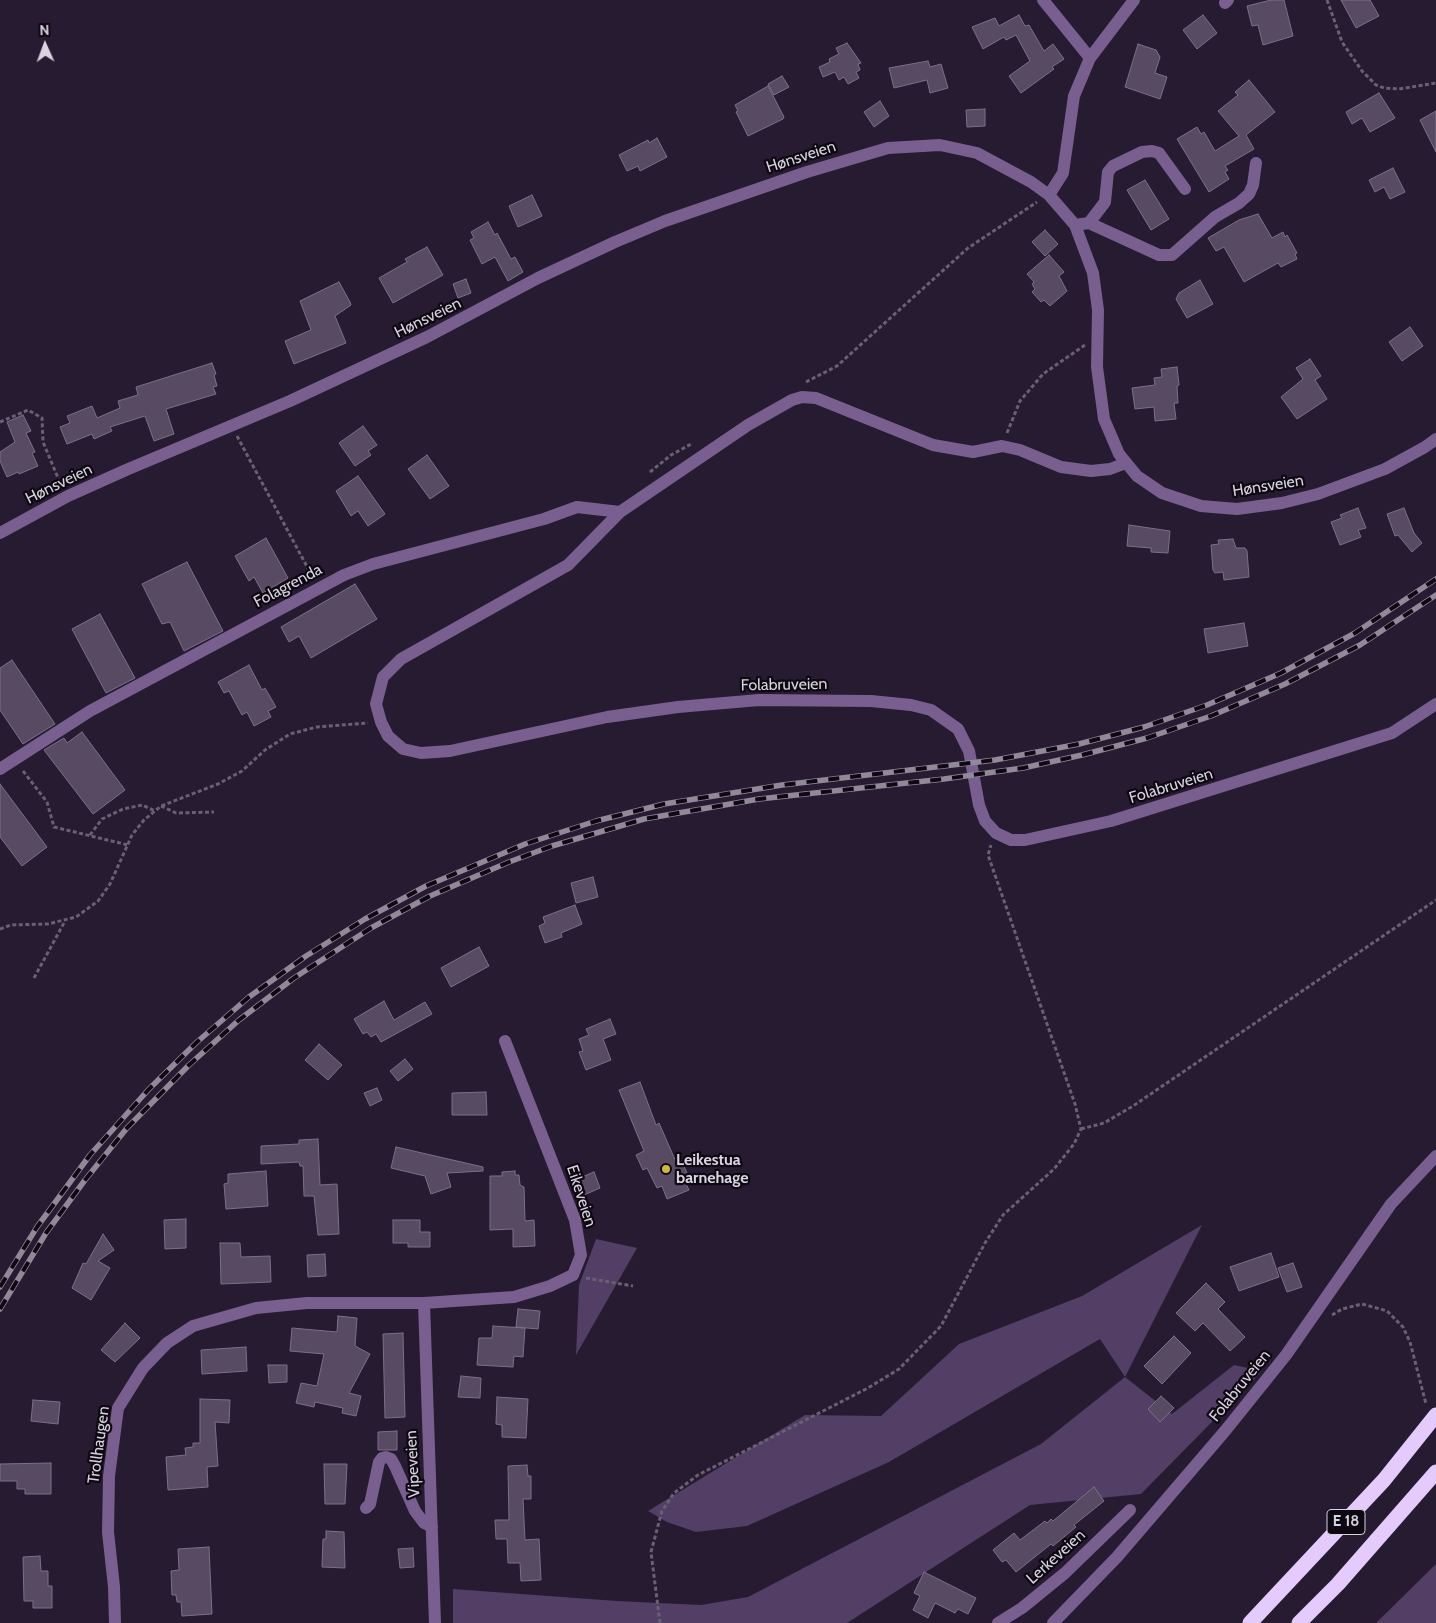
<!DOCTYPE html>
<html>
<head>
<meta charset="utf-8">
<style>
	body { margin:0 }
	#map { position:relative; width:1436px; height:1623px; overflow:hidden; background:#261b30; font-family:Cabin,sans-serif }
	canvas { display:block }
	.north { position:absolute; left:20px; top:20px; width:50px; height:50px; -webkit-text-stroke:4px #0d0811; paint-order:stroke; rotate:358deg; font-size:14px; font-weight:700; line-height:20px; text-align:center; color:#d9d2e0 }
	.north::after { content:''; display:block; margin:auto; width:18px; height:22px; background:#d9d2e0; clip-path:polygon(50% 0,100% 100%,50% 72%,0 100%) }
</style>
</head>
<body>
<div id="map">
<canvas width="1436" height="1623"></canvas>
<div class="north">N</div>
</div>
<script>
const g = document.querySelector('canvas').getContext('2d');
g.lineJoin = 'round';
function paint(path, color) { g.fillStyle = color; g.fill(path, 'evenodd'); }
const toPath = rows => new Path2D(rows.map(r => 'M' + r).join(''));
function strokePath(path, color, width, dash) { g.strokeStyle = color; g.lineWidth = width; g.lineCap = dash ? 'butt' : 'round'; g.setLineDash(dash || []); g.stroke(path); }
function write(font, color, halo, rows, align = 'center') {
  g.font = font + ' Cabin,sans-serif'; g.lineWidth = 4.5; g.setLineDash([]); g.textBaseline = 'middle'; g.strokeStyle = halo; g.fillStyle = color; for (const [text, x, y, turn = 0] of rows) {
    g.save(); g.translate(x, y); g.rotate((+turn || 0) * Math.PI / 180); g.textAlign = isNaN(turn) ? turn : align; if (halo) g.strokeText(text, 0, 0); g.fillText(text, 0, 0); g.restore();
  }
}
const green = toPath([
	[1202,1225,1125,1377,1172,1414,1234,1365,1262,1371,1141,1494,1030,1505,847,1623,453,1623,453,1589,617,1601,701,1605,748,1597,1041,1444,1125,1377,1100,1339,889,1462,747,1526,696,1532,667,1522,648,1511,805,1415,881,1416,959,1344,1082,1296],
	[596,1239,637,1248,576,1355,579,1285],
	[1436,1564,1436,1623,1376,1623]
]);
const building = toPath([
	[1271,0,1284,0,1293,36,1263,45,1258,25,1252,26,1247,6,1271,0],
	[1341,0,1370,0,1379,16,1356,28,1341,0],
	[1019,15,1025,26,1029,25,1044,51,1053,44,1064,59,1052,67,1054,69,1021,93,1009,76,1030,61,1016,35,1006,40,1004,37,983,49,972,27,995,18,999,26,1019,15],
	[1203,15,1217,33,1197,49,1183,30,1203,15],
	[847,43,861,63,858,64,860,70,856,72,859,78,848,84,844,77,839,80,835,72,823,77,819,67,830,62,829,59,839,54,836,48,847,43],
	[1138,44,1156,50,1160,57,1155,73,1167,77,1160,99,1125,87,1138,44],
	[928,61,930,67,941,64,948,88,930,93,927,80,894,88,889,68,928,61],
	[782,76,789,87,774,95,768,84,782,76],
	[1249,80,1275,112,1246,135,1254,149,1225,166,1228,170,1225,172,1229,179,1209,192,1177,139,1197,127,1201,134,1204,132,1215,151,1239,136,1218,111,1238,95,1235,92,1249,80],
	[768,86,784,117,783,119,748,136,736,112,738,111,735,105,768,86],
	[1379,93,1395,118,1370,132,1362,118,1352,124,1346,112,1379,93],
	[880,101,889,116,874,127,864,112,880,101],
	[985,109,985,126,967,127,966,110,985,109],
	[1436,111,1436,152,1420,120,1436,111],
	[657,138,667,157,640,171,638,166,627,171,619,155,648,140,649,143,657,138],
	[1393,168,1405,192,1390,199,1384,187,1375,192,1369,180,1393,168],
	[1145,180,1169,219,1151,230,1127,190,1145,180],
	[532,195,542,216,518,227,509,206,532,195],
	[1258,214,1272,238,1283,232,1285,237,1287,235,1297,253,1295,254,1297,259,1281,267,1278,263,1244,282,1224,247,1216,251,1208,238,1239,220,1258,214],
	[488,222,495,235,497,233,511,259,515,257,523,272,508,281,495,257,482,264,470,240,474,238,471,232,488,222],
	[1045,230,1058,244,1045,256,1032,242,1045,230],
	[427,247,443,275,393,303,379,278,407,262,405,259,427,247],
	[1049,255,1064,272,1059,276,1067,291,1050,306,1044,300,1041,302,1032,292,1035,289,1032,284,1034,282,1027,274,1049,255],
	[466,279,471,293,458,298,453,284,466,279],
	[1200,280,1213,304,1187,318,1176,299,1179,293,1200,280],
	[339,282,350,302,351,305,335,316,346,343,294,364,285,341,311,330,300,301,339,282],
	[1410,327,1423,346,1402,361,1389,342,1410,327],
	[1310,359,1321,376,1315,380,1327,399,1297,419,1281,397,1303,379,1296,368,1310,359],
	[212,363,216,374,214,375,217,386,213,387,216,394,166,409,174,434,154,441,145,416,110,427,112,431,94,439,92,434,67,444,60,427,70,423,67,416,92,406,97,418,120,408,118,401,138,395,136,387,212,363],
	[1177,367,1179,385,1177,386,1178,403,1174,403,1176,419,1155,421,1154,407,1135,409,1132,388,1155,385,1154,378,1162,377,1161,369,1177,367],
	[23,415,31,431,26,433,35,452,32,453,38,466,19,474,18,472,7,477,0,461,0,452,15,442,7,422,23,415],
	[363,426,377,445,368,451,371,455,355,466,339,443,363,426],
	[427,455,449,486,430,499,408,469,427,455],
	[358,476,385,514,368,526,358,511,351,516,336,491,358,476],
	[1358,508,1366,528,1358,530,1361,537,1340,545,1331,522,1342,518,1340,515,1358,508],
	[1404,508,1414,533,1422,543,1412,552,1398,535,1395,536,1387,514,1404,508],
	[1129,525,1170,531,1168,553,1151,552,1151,548,1127,546,1129,525],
	[266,538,288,578,263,593,254,577,249,581,235,556,266,538],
	[1233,539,1236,548,1245,548,1247,551,1249,577,1224,580,1223,572,1215,573,1213,570,1211,545,1219,544,1218,540,1233,539],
	[187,562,223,631,184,651,170,622,162,624,142,584,187,562],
	[355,584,377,619,311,658,299,636,289,642,281,627,355,584],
	[100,614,135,678,106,693,72,629,100,614],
	[1244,623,1248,646,1208,653,1204,629,1244,623],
	[12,660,55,724,23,744,0,710,0,668,12,660],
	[249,665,262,690,265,688,276,707,268,711,271,717,254,726,247,712,242,715,229,691,224,693,218,682,249,665],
	[82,732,125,790,93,814,44,750,64,738,67,743,82,732],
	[0,784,47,847,22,866,0,837,0,784],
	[593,877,598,897,576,903,571,883,593,877],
	[575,905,582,924,561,933,562,937,545,943,539,926,545,923,543,917,575,905],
	[479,947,489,966,451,987,441,968,479,947],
	[384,1001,394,1020,425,1002,432,1014,381,1042,376,1034,371,1037,367,1032,363,1034,354,1019,384,1001],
	[610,1019,616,1034,603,1039,611,1060,586,1070,579,1052,583,1051,579,1039,589,1035,586,1029,610,1019],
	[319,1044,342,1065,328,1080,305,1060,319,1044],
	[405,1059,413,1069,398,1081,390,1071,405,1059],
	[640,1082,656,1125,659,1123,676,1162,681,1160,687,1173,682,1175,689,1190,667,1199,662,1186,657,1188,647,1168,643,1170,636,1155,644,1151,619,1090,640,1082],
	[377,1088,382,1100,370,1106,364,1093,377,1088],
	[486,1092,487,1115,452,1115,452,1093,486,1092],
	[318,1139,320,1185,337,1184,339,1234,318,1235,314,1196,304,1196,303,1166,300,1166,299,1162,261,1164,261,1146,299,1144,299,1140,318,1139],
	[396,1147,483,1167,483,1171,447,1173,451,1187,431,1194,425,1176,391,1168,396,1147],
	[266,1171,268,1206,226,1209,224,1184,228,1183,228,1174,266,1171],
	[515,1171,515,1175,519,1175,520,1185,524,1187,525,1221,534,1220,535,1246,513,1247,513,1229,490,1230,490,1176,502,1176,502,1172,515,1171],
	[594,1172,600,1188,584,1195,577,1179,594,1172],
	[186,1219,186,1248,165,1249,164,1220,186,1219],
	[393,1220,420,1220,420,1232,430,1232,430,1247,408,1247,408,1243,393,1243,393,1220],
	[103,1234,114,1250,98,1261,110,1268,91,1300,72,1288,83,1263,86,1264,103,1234],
	[220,1243,240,1243,241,1257,270,1256,271,1282,221,1284,220,1243],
	[1271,1253,1279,1277,1239,1291,1230,1267,1271,1253],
	[325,1254,326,1276,308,1277,307,1255,325,1254],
	[1293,1263,1302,1287,1287,1292,1278,1268,1293,1263],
	[1206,1283,1225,1302,1218,1309,1245,1337,1230,1351,1203,1323,1195,1331,1176,1313,1206,1283],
	[518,1309,540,1311,538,1329,516,1327,518,1309],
	[338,1316,357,1318,355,1346,370,1354,349,1393,361,1396,356,1416,342,1413,343,1408,315,1402,314,1407,296,1403,301,1383,317,1386,324,1354,290,1351,292,1328,337,1332,338,1316],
	[125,1323,140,1338,115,1362,101,1350,125,1323],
	[493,1326,525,1328,523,1357,514,1356,513,1367,477,1365,479,1338,492,1338,493,1326],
	[403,1333,405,1417,385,1418,383,1334,403,1333],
	[1174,1336,1191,1353,1162,1384,1144,1366,1174,1336],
	[246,1347,247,1371,202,1374,201,1350,246,1347],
	[268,1365,287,1365,287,1382,269,1383,268,1365],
	[461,1376,481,1378,480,1398,458,1397,461,1376],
	[1161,1396,1174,1408,1160,1422,1148,1409,1161,1396],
	[497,1397,528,1399,526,1438,502,1437,502,1425,496,1424,497,1397],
	[200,1399,230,1400,229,1423,215,1422,218,1466,207,1467,208,1487,168,1490,166,1457,186,1455,185,1448,193,1447,193,1443,200,1443,200,1399],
	[33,1400,60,1402,58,1424,31,1421,33,1400],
	[397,1431,397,1450,378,1450,378,1432,397,1431],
	[51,1463,51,1494,25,1494,25,1489,17,1489,17,1481,0,1481,0,1464,51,1463],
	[324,1464,347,1464,345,1504,325,1504,324,1464],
	[527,1465,528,1476,531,1476,531,1499,523,1499,525,1540,539,1539,541,1580,521,1581,520,1563,508,1563,507,1539,496,1539,495,1520,509,1520,508,1466,527,1465],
	[1094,1487,1104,1501,1074,1525,1076,1527,1053,1546,1051,1544,1016,1572,1006,1560,1002,1562,993,1550,1014,1533,1020,1540,1045,1521,1047,1523,1051,1519,1053,1521,1094,1487],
	[326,1531,344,1532,345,1568,322,1567,323,1539,326,1539,326,1531],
	[209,1547,212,1614,182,1616,181,1602,177,1602,176,1595,172,1595,171,1571,179,1570,178,1549,209,1547],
	[413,1548,414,1567,400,1568,398,1549,413,1548],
	[40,1556,41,1571,48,1571,48,1586,52,1586,52,1608,33,1608,33,1601,24,1601,23,1557,40,1556],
	[924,1572,976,1598,968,1614,958,1609,955,1613,935,1603,928,1618,913,1610,920,1596,914,1593,924,1572]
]);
const path = toPath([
	[1327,0,1342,42,1362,71,1376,85,1384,88,1399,89,1436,83],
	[806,382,837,366,968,248,1037,202],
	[0,422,28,410,42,418,43,442,61,485],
	[1007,433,1020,401,1043,374,1085,345],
	[237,436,312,576],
	[650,472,671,455,693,443],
	[23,771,47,802,54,827,128,845],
	[161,806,176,813,214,812],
	[90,835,102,819,123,809,142,805,155,811],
	[0,929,11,925,48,924,76,917,98,901,110,884,132,835,144,820,161,806,218,784,242,771,265,750,290,734,317,727,368,723],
	[34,978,65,921],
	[1081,1129,1104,1123,1133,1106,1436,900],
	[586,1278,633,1286],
	[1332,1315,1342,1309,1362,1304,1387,1311,1403,1327,1410,1342,1426,1404],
	[660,1623,651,1552,662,1511,674,1493,698,1475,868,1388,899,1369,941,1326,985,1243,1003,1215,1054,1169,1074,1144,1081,1129,1075,1104,988,855,991,845]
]);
const minor = toPath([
	[1043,0,1090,58],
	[1225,3,1228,0],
	[1049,195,1063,173,1074,96,1090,58,1134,0],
	[1089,223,1105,202,1108,172,1113,166,1142,152,1152,151,1159,153,1185,189],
	[1075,225,1089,223,1159,255,1172,255,1215,217,1239,203,1249,194,1253,185,1256,163],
	[1126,463,1110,469,1091,471,1061,467,1020,450,1002,446,973,452,933,445,816,398,802,397,792,400,748,425,620,512,568,565,401,659,383,677,376,704,381,722,388,736,403,749,421,753,450,751,607,717,678,707,759,700,871,701,911,705,931,710,958,729,969,751,979,805,985,821,996,833,1011,840,1025,840,1111,821,1357,744,1392,733,1436,704],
	[0,533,68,496,126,470,290,401,427,337,538,278,615,242,665,221,807,172,888,148,940,145,977,153,1031,182,1049,195,1075,225,1093,273,1098,310,1097,367,1104,419,1119,454,1137,476,1162,493,1201,506,1237,509,1282,503,1318,494,1385,469,1425,447,1436,439],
	[0,769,90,711,344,575,373,564,544,519,577,507,620,512],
	[424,1303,435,1623],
	[366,1508,370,1504,379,1462,382,1458,386,1457,391,1459,395,1466,415,1511,424,1523,432,1527],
	[115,1623,114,1587,108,1532,109,1476,118,1408,143,1368,167,1343,193,1326,256,1308,307,1303,424,1303,514,1297,550,1286,573,1275,581,1255,575,1220,505,1041],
	[998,1623,1022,1608,1065,1573,1130,1510],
	[1053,1623,1117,1557,1225,1431,1286,1355,1391,1204,1436,1156]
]);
const highway = toPath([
	[1250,1623,1384,1480,1436,1415],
	[1299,1623,1338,1584,1436,1472]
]);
const rail = toPath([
	[0,1287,37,1227,90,1155,149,1089,197,1042,249,997,306,956,365,919,426,886,525,844,596,821,664,804,782,785,995,760,1079,744,1144,727,1207,705,1281,673,1355,633,1436,579],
	[0,1309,46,1233,85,1180,127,1128,189,1065,239,1020,294,978,371,928,430,896,509,862,552,846,644,819,759,799,944,779,1023,768,1082,755,1147,738,1211,716,1285,684,1360,645,1436,595]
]);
const markers = [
	[666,1169,5,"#cfb837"]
];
const shields = [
	[1346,1522,38]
];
const shieldNames = [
	["E 18",1346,1522]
];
const streetNames = [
	["Hønsveien",801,157,-18],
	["Hønsveien",428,318,-26],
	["Hønsveien",59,484,-26],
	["Hønsveien",1268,486,-9],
	["Folagrenda",288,586,-28],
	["Folabruveien",784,685,-1],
	["Folabruveien",1171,786,-17],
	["Eikeveien",581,1196,72],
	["Folabruveien",1240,1386,-51],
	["Trollhaugen",99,1445,-82],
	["Vipeveien",413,1464,-93],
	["Lerkeveien",1056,1557,-42]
];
const poiNames = [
	["Leikestua",676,1160],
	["barnehage",676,1178]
];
paint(green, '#533e65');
paint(building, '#574a62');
strokePath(building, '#7d6f89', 1);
strokePath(path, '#696072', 3, [4, 2.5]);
strokePath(minor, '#795f8f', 12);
strokePath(highway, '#e4cbfb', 15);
strokePath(rail, '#918899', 5.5);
strokePath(rail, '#0d0811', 4, [11]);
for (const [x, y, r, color] of markers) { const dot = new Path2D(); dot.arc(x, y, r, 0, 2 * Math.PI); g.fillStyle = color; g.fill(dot); strokePath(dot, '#0d0811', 2); }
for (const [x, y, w] of shields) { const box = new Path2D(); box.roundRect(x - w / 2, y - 12.5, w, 25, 4); g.fillStyle = '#0d0811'; g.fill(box); strokePath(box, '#d9d2e0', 1); }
write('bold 15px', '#d9d2e0', null, shieldNames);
write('16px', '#d9d2e0', '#0d0811', streetNames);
write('bold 16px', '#d9d2e0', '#0d0811', poiNames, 'left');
</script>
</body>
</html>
